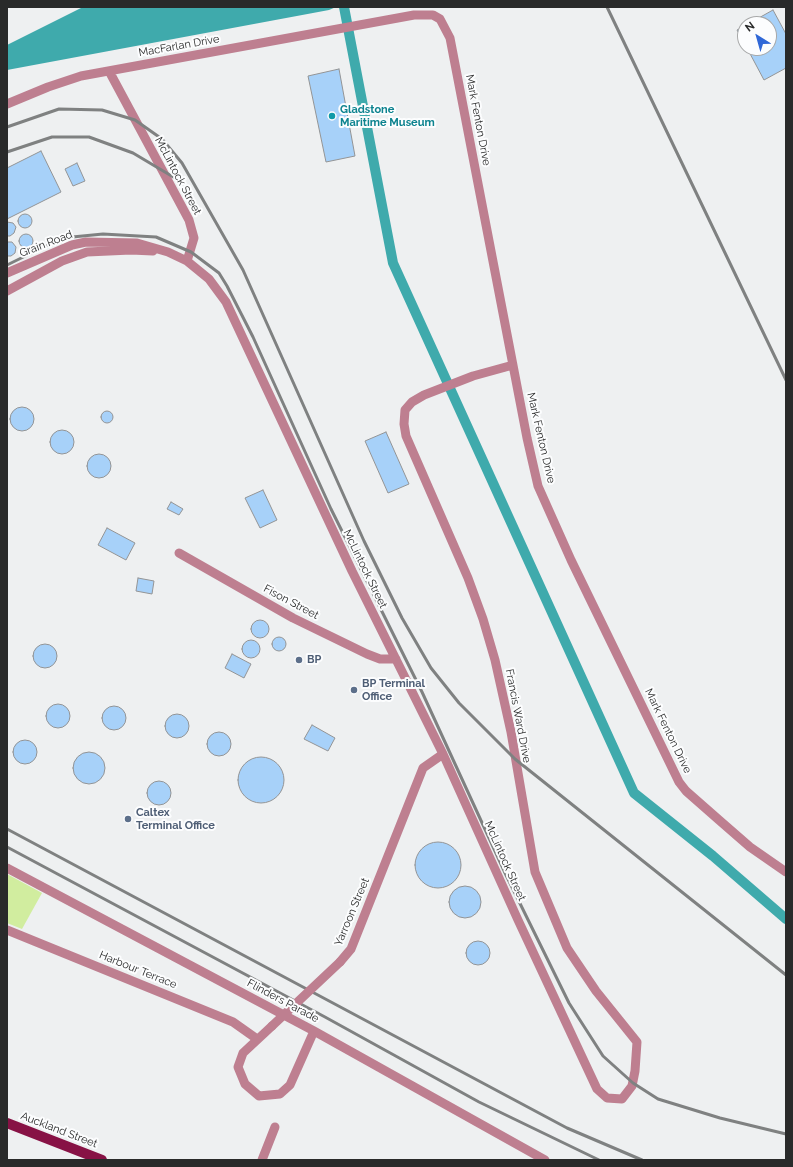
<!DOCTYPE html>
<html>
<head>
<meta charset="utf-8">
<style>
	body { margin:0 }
	#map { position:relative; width:793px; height:1167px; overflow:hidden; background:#eef0f1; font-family:Raleway,sans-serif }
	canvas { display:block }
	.frame { position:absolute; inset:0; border:8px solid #292a2a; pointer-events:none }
	.north { position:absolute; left:737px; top:16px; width:40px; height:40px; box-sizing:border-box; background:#fcfdfe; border:1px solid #a8a9a9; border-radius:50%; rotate:323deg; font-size:11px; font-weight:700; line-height:16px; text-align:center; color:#292a2a }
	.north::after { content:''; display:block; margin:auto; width:14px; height:18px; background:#3068d7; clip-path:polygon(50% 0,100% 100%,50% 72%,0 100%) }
</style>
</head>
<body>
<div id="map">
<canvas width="793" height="1167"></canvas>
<div class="frame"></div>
<div class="north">N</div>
</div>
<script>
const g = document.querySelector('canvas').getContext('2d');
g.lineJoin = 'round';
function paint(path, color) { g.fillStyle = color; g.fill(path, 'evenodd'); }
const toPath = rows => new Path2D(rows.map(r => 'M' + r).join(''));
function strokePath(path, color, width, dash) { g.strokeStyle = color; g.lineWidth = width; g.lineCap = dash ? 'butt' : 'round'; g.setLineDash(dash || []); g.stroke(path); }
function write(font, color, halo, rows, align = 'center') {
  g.font = font + ' Raleway,sans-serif'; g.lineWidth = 4; g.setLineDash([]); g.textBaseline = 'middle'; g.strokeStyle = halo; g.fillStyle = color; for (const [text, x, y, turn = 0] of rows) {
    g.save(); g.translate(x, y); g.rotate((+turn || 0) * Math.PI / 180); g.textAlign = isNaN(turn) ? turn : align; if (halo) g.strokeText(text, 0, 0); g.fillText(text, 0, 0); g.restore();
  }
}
const green = toPath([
	[7,874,42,893,22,929,7,923]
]);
const water = toPath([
	[7,7,336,7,329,10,7,70]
]);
const pier = toPath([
	[7,7,83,7,7,45]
]);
const canal = toPath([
	[344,7,393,263,634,793,713,856,786,919]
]);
const building = toPath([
	[773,10,786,34,786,68,764,80,747,48,769,48,769,24,748,24,773,10],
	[745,26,745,45,737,30,745,26],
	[339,69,355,156,326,162,308,76,339,69],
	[41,151,61,192,7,219,7,168,41,151],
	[77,163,85,181,73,186,65,169,77,163],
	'18 221a7 7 0 1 1 14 0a7 7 0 1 1-14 0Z',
	[7,222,13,223,16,227,14,233,10,236,7,236,7,222],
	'19 241a7 7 0 1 1 14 0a7 7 0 1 1-14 0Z',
	[7,242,12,242,16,247,15,253,11,256,7,256,7,242],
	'10 419a12 12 0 1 1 24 0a12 12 0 1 1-24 0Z',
	'101 417a6 6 0 1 1 12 0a6 6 0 1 1-12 0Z',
	'50 442a12 12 0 1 1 24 0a12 12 0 1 1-24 0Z',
	[386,432,409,484,388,493,365,441,386,432],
	'87 466a12 12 0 1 1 24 0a12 12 0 1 1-24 0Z',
	[263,490,277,520,260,528,245,498,263,490],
	[171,502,183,509,179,515,167,509,171,502],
	[107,528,135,543,126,560,98,545,107,528],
	[138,578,154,581,152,594,136,591,138,578],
	'251 629a9 9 0 1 1 18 0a9 9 0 1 1-18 0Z',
	'272 644a7 7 0 1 1 14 0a7 7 0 1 1-14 0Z',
	'242 649a9 9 0 1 1 18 0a9 9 0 1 1-18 0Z',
	'33 656a12 12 0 1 1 24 0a12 12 0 1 1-24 0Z',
	[232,654,251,664,244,678,225,668,232,654],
	'46 716a12 12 0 1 1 24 0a12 12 0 1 1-24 0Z',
	'102 718a12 12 0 1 1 24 0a12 12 0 1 1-24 0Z',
	'165 726a12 12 0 1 1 24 0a12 12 0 1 1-24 0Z',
	[312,725,335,738,328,751,304,739,312,725],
	'207 744a12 12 0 1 1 24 0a12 12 0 1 1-24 0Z',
	'13 752a12 12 0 1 1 24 0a12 12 0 1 1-24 0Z',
	'73 768a16 16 0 1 1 32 0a16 16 0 1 1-32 0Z',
	'238 780a23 23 0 1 1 46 0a23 23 0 1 1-46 0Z',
	'147 793a12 12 0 1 1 24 0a12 12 0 1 1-24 0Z',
	'415 865a23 23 0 1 1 46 0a23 23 0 1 1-46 0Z',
	'449 902a16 16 0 1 1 32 0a16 16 0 1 1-32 0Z',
	'466 953a12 12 0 1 1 24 0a12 12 0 1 1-24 0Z'
]);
const minor = toPath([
	[109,71,189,220,194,238,187,261,209,279,226,302,352,571,443,754,518,920,597,1089,607,1098,622,1099,632,1086,635,1071,637,1042,596,991,567,948,535,872,511,732,495,660,483,619,468,578,406,436,404,424,405,410,412,402,424,395,473,376,513,365],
	[7,104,48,87,81,76,414,15,433,15,440,19,450,38,527,438,538,486,571,560,679,782,686,791,719,820,750,847,786,872],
	[7,273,72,245,86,242,137,243,168,252,187,261],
	[7,291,62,261,87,252,131,250,153,251],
	[179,553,293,618,367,654,380,659,396,659],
	[7,868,314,1031,545,1160],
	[7,930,233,1022,257,1039],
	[340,962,351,949,423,768,443,754],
	[272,1026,243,1053,238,1067,245,1084,259,1096,280,1094,290,1085,314,1031],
	[262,1160,275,1127]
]);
const major = toPath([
	[7,1123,102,1160]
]);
const rail = toPath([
	[607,7,786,380],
	[7,127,59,109,102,110,135,120,162,139,182,163,243,270,364,541,402,618,431,668,459,703,515,759,786,975],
	[7,152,52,137,89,137,133,153,180,181],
	[7,265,62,238,103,234,156,237,191,252,219,273,227,286,253,337,331,509,422,692,506,875,569,1003,603,1056,633,1083,658,1099,720,1118,786,1134],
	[7,829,567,1128,642,1160],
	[7,847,325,1017,479,1102,599,1160]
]);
const minorBridge = toPath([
	[272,1026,340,962]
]);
const markers = [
	[332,116,4,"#0f9aa8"],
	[299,660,4,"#5c6f8a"],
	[354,690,4,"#5c6f8a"],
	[128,819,4,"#5c6f8a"]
];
const streetNames = [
	["MacFarlan Drive",179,46,-10],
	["Mark Fenton Drive",478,120,79],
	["McLintock Street",178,176,62],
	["Grain Road",46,244,-21],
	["Mark Fenton Drive",541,438,77],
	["McLintock Street",365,569,64],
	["Fison Street",291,602,28],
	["Francis Ward Drive",518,716,79],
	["Mark Fenton Drive",668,731,64],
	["McLintock Street",505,861,66],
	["Yarroon Street",352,912,-67],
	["Harbour Terrace",138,970,22],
	["Flinders Parade",283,1001,28],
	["Auckland Street",59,1130,21]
];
const cultureNames = [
	["Gladstone",340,110],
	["Maritime Museum",340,123]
];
const serviceNames = [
	["BP",307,660],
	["BP Terminal",362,684],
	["Office",362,697],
	["Caltex",136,813],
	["Terminal Office",136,826]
];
paint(green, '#d1ed9f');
paint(water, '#3faaac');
paint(pier, '#eef0f1');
strokePath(canal, '#3faaac', 10);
paint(building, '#a7d1f9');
strokePath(building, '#939495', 1);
strokePath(minor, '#be7f90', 9);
strokePath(major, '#871245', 10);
strokePath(rail, '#7f8181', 3);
strokePath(minorBridge, '#be7f90', 9);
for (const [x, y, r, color] of markers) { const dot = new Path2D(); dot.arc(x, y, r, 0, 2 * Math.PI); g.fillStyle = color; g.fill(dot); strokePath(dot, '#fcfdfe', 1.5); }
write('11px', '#292a2a', '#fcfdfe', streetNames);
write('bold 11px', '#0d838f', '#fcfdfe', cultureNames, 'left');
write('bold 11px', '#4e5e75', '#fcfdfe', serviceNames, 'left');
</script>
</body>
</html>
